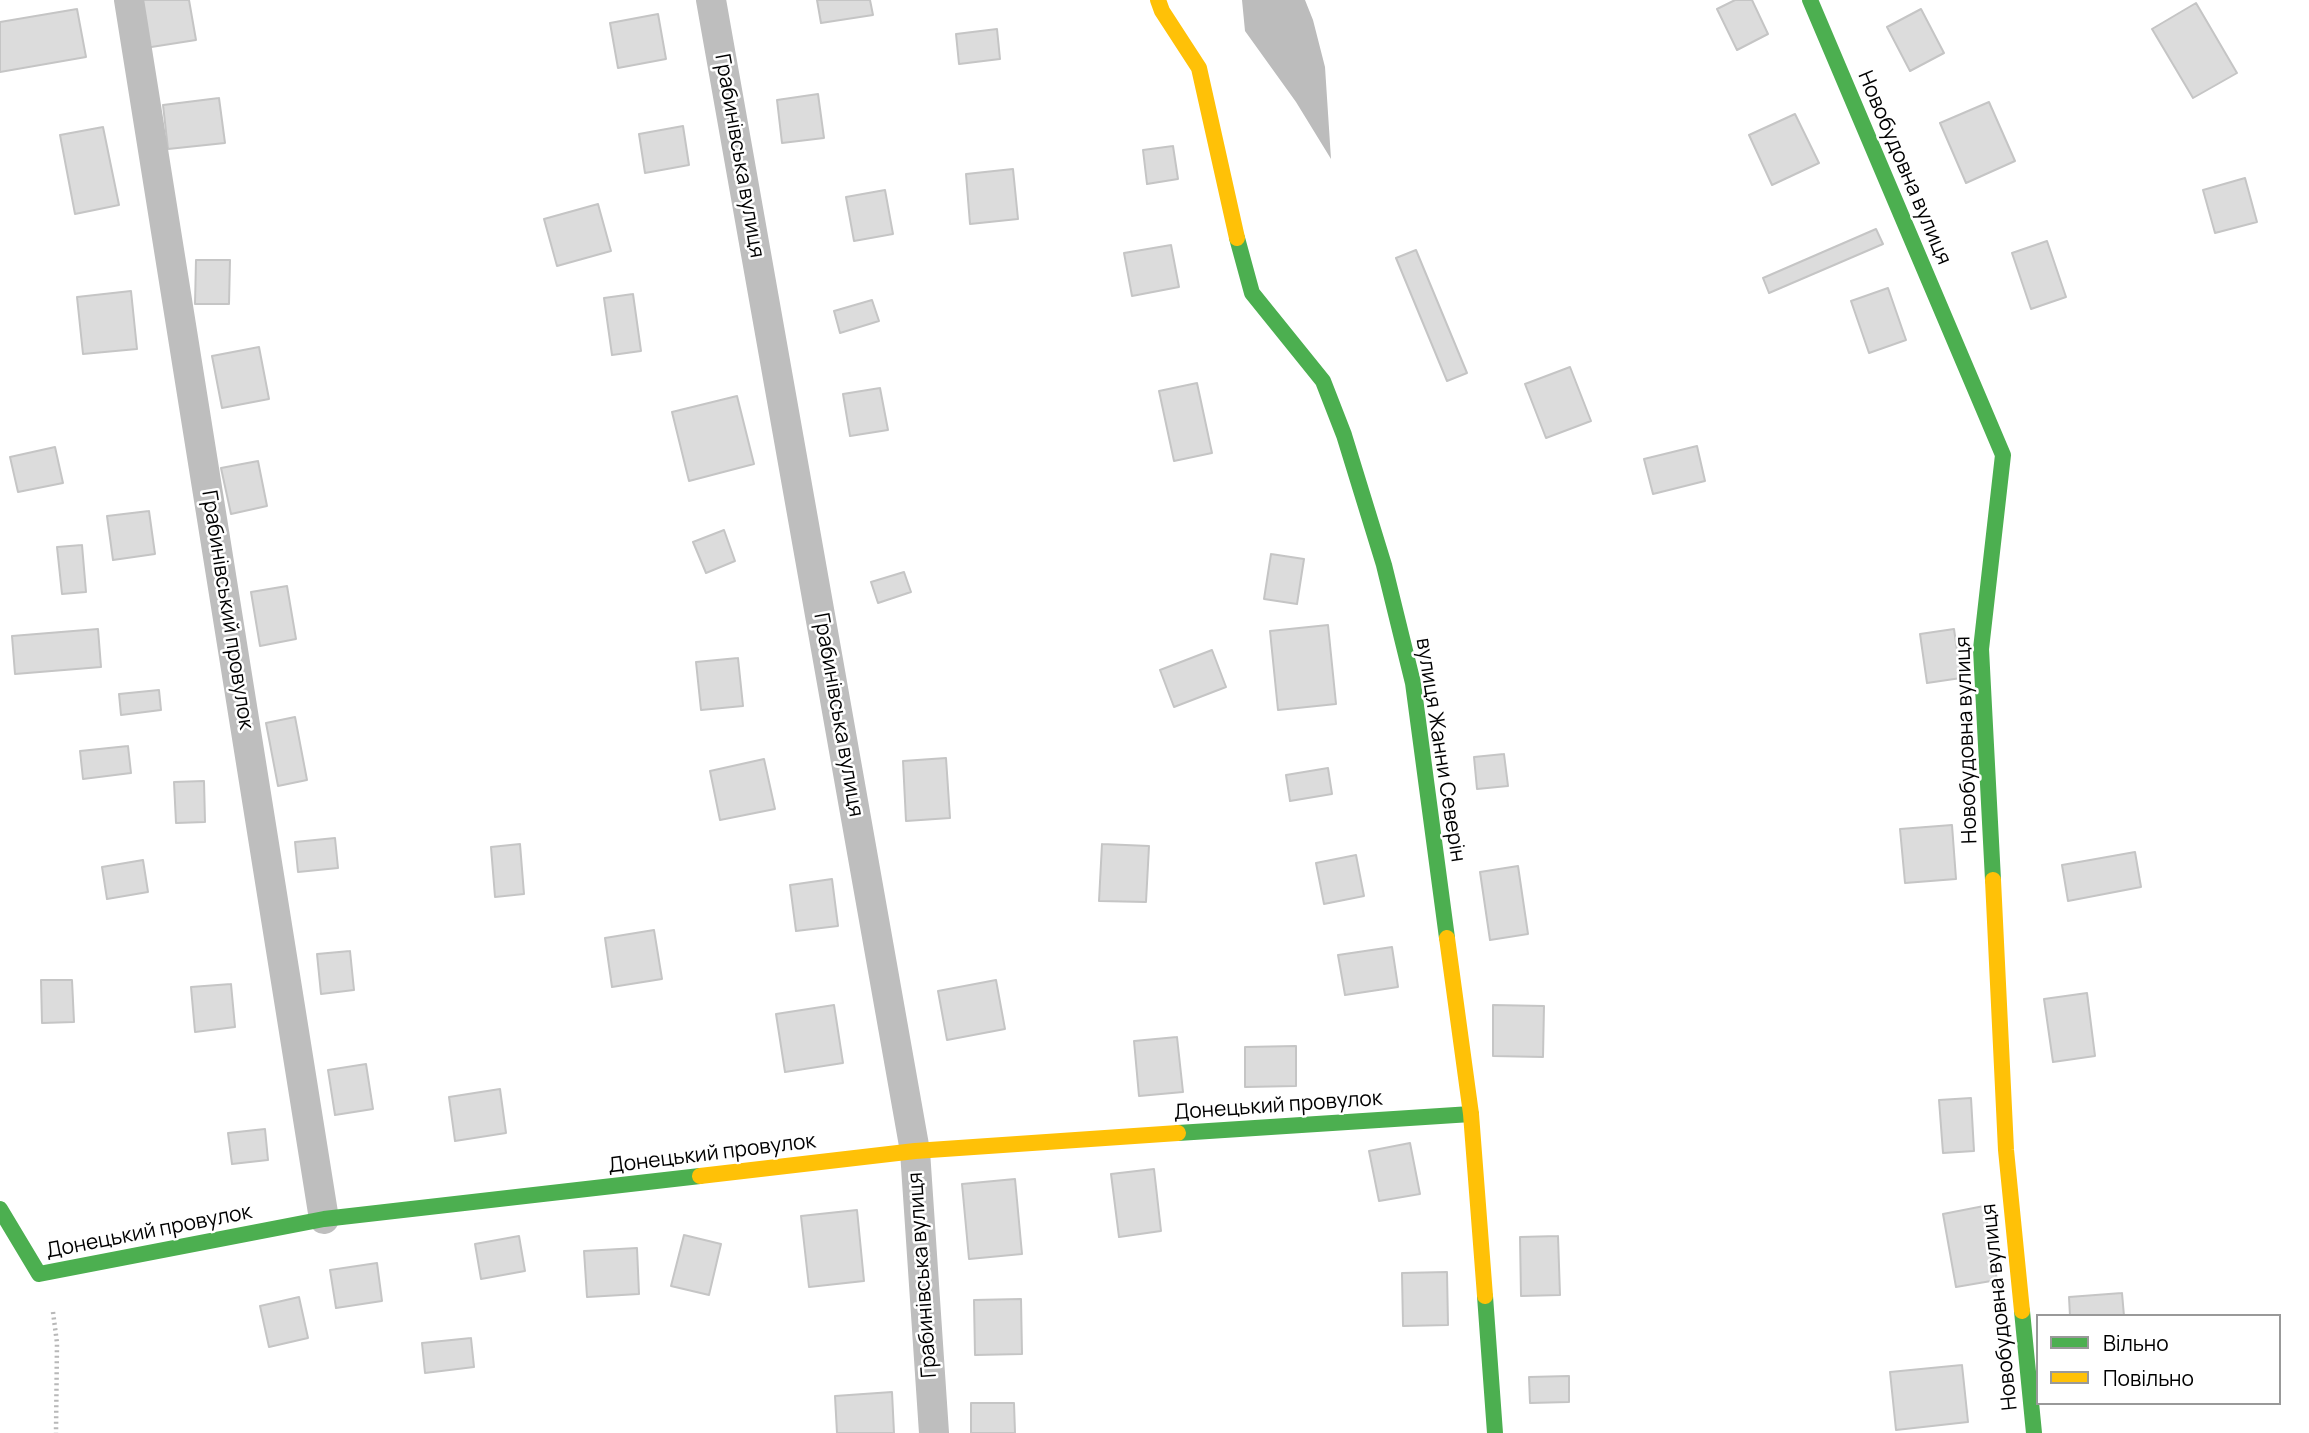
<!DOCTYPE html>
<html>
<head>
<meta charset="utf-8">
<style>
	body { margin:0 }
	#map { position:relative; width:2309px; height:1433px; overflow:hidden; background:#fff; font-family:Manrope,sans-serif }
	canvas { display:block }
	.legend { position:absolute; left:2036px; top:1314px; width:245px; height:91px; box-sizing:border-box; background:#fff; border:2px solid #999; margin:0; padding:9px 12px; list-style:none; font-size:21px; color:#000 }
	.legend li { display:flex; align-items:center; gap:14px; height:35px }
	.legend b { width:35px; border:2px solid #999 }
</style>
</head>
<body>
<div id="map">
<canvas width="2309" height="1433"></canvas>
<ul class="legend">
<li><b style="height:9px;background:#4caf50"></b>Вільно</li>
<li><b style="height:9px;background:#ffc107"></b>Повільно</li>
</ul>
</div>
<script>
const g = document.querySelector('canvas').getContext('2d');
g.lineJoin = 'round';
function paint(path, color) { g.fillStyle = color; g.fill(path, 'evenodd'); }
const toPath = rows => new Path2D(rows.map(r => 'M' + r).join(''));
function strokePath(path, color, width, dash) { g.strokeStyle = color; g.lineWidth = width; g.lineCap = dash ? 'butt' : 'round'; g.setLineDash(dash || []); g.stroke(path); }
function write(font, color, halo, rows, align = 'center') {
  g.font = font + ' Manrope,sans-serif'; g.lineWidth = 5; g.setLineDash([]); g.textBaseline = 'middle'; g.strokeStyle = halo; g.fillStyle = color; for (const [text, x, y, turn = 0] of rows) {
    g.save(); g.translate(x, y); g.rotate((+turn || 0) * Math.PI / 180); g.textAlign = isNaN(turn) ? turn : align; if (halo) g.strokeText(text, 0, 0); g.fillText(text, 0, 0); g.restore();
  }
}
const water = toPath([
	[1242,0,1305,0,1313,20,1325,67,1331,159,1296,102,1245,31]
]);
const building = toPath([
	[137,0,189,0,196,40,145,48,137,0],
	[817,0,870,0,873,15,821,23,817,0],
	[1735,0,1752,0,1768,34,1737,50,1717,9,1735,0],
	[2196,3,2237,73,2193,98,2152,29,2196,3],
	[77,9,86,57,0,72,0,22,77,9],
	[1921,9,1944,53,1910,71,1887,27,1921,9],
	[658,14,666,59,618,68,610,23,658,14],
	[997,29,1000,59,959,64,956,34,997,29],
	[818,94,824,138,782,143,777,100,818,94],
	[219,98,225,143,168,149,163,105,219,98],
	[1989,102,2015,161,1966,183,1940,123,1989,102],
	[1795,114,1819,163,1772,185,1749,135,1795,114],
	[683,126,689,165,645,173,639,134,683,126],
	[103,127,119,205,75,214,60,135,103,127],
	[1173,146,1178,179,1147,184,1143,150,1173,146],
	[1013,169,1018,219,970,224,966,174,1013,169],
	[2245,178,2257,222,2215,233,2203,190,2245,178],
	[885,190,893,234,854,241,846,197,885,190],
	[598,204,611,251,557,266,544,219,598,204],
	[1876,229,1883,244,1769,293,1763,278,1876,229],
	[2047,241,2066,297,2031,309,2012,253,2047,241],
	[1171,245,1179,287,1132,296,1124,253,1171,245],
	[1416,250,1467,373,1447,381,1396,258,1416,250],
	[196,260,230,260,229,304,195,304,196,260],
	[1888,288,1906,340,1869,353,1851,301,1888,288],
	[131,291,137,349,83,354,77,297,131,291],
	[633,294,641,351,612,355,604,298,633,294],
	[872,300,879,321,840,333,834,311,872,300],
	[259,347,269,399,222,408,212,356,259,347],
	[1570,367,1591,421,1546,438,1525,384,1570,367],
	[1197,383,1212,453,1174,461,1159,391,1197,383],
	[880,388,888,430,850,436,843,394,880,388],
	[737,396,754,464,689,481,672,412,737,396],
	[1697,446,1705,481,1653,494,1644,459,1697,446],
	[55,447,63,483,18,492,10,457,55,447],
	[258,461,267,506,231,514,221,468,258,461],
	[149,511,155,554,113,560,107,516,149,511],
	[724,530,735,561,706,573,693,542,724,530],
	[82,545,86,592,62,594,57,547,82,545],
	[1271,554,1304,559,1297,604,1264,599,1271,554],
	[904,572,911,592,878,603,871,582,904,572],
	[287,586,296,639,260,646,251,592,287,586],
	[1328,625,1336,704,1278,710,1270,631,1328,625],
	[98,629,101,667,15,674,12,636,98,629],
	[1954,629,1961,678,1927,683,1920,634,1954,629],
	[1212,650,1226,687,1174,707,1160,670,1212,650],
	[738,658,743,706,701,710,696,662,738,658],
	[159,690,161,710,121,715,119,694,159,690],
	[295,717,307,780,278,786,266,723,295,717],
	[128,746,131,773,83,779,80,751,128,746],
	[1504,754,1508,786,1477,789,1474,757,1504,754],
	[946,758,950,818,906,821,903,761,946,758],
	[764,759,775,809,720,820,710,771,764,759],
	[1328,768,1332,794,1290,801,1286,775,1328,768],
	[204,781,205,822,176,823,174,782,204,781],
	[1952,825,1956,879,1905,883,1900,829,1952,825],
	[335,838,338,868,298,872,295,842,335,838],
	[520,844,524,894,495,897,491,847,520,844],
	[1102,844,1149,846,1146,902,1099,901,1102,844],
	[2135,852,2141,887,2068,901,2062,865,2135,852],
	[1356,855,1364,896,1324,904,1316,863,1356,855],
	[143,860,148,892,107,899,102,867,143,860],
	[1518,866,1528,934,1490,940,1480,872,1518,866],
	[832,879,838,926,796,931,790,885,832,879],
	[654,930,662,979,612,987,605,938,654,930],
	[1392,947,1398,987,1345,995,1338,955,1392,947],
	[350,951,354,990,321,994,317,954,350,951],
	[41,980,72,980,74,1022,42,1023,41,980],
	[996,980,1005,1029,947,1040,938,991,996,980],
	[231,984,235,1027,195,1032,191,987,231,984],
	[2087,993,2095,1056,2053,1062,2044,999,2087,993],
	[834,1005,843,1063,785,1072,776,1014,834,1005],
	[1493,1005,1544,1006,1543,1057,1493,1056,1493,1005],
	[1177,1037,1183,1092,1139,1096,1134,1041,1177,1037],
	[1296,1046,1296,1086,1245,1087,1245,1047,1296,1046],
	[366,1064,373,1109,335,1115,328,1070,366,1064],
	[500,1089,506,1133,455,1141,449,1097,500,1089],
	[1971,1098,1974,1151,1943,1153,1939,1100,1971,1098],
	[265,1129,268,1160,232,1164,228,1133,265,1129],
	[1410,1143,1420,1194,1379,1201,1369,1151,1410,1143],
	[1154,1169,1161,1231,1119,1237,1111,1174,1154,1169],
	[1015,1179,1022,1254,969,1259,962,1184,1015,1179],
	[1984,1206,1997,1280,1956,1287,1943,1214,1984,1206],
	[857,1210,864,1281,809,1287,801,1216,857,1210],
	[684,1235,721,1244,709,1295,671,1286,684,1235],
	[519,1236,525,1271,481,1279,475,1244,519,1236],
	[1558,1236,1560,1295,1521,1296,1520,1237,1558,1236],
	[637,1248,639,1294,587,1297,584,1251,637,1248],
	[377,1263,382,1301,336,1308,330,1270,377,1263],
	[1447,1272,1448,1325,1403,1326,1402,1273,1447,1272],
	[2122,1293,2124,1316,2070,1316,2069,1297,2122,1293],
	[299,1297,308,1338,269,1347,260,1306,299,1297],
	[1021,1299,1022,1354,975,1355,974,1300,1021,1299],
	[471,1338,474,1367,425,1373,422,1343,471,1338],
	[1962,1365,1968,1422,1896,1430,1890,1372,1962,1365],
	[1569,1376,1569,1402,1530,1403,1529,1377,1569,1376],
	[892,1392,894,1433,837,1433,835,1396,892,1392],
	[971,1403,1014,1403,1015,1433,971,1433,971,1403]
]);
const path = toPath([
	[53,1312,57,1343,56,1433]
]);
const street = toPath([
	[129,0,324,1219],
	[711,0,915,1151,934,1433]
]);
const fast = toPath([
	[1810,0,2003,455,1981,649,1993,880],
	[1237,238,1252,293,1323,381,1344,435,1384,565,1413,683,1447,938],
	[1178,1133,1471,1114],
	[0,1209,39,1274,324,1219,700,1176],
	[1485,1296,1495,1433],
	[2022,1311,2034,1433]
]);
const slow = toPath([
	[1158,0,1162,11,1199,68,1237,238],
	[1993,880,2006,1150,2022,1311],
	[1447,938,1471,1114,1485,1296],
	[700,1176,915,1151,1178,1133]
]);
const streetNames = [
	["Грабинівська вулиця",739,156,80],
	["Новобудовна вулиця",1904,168,67],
	["Грабинівський провулок",227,610,81],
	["Грабинівська вулиця",838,715,80],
	["Новобудовна вулиця",1967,740,-92],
	["вулиця Жанни Северін",1440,750,81],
	["Донецький провулок",1278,1106,-4],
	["Донецький провулок",712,1154,-7],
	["Донецький провулок",149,1232,-11],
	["Грабинівська вулиця",923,1275,-94],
	["Новобудовна вулиця",2000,1307,-96]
];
paint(water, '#bcbcbc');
paint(building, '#dcdcdc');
strokePath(building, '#c5c5c5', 2);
strokePath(path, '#b8b8b8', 4.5, [2, 3.5]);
strokePath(street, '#bebebe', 30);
strokePath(fast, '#4caf50', 16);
strokePath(slow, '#ffc107', 16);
write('21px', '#000', '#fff', streetNames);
</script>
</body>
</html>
